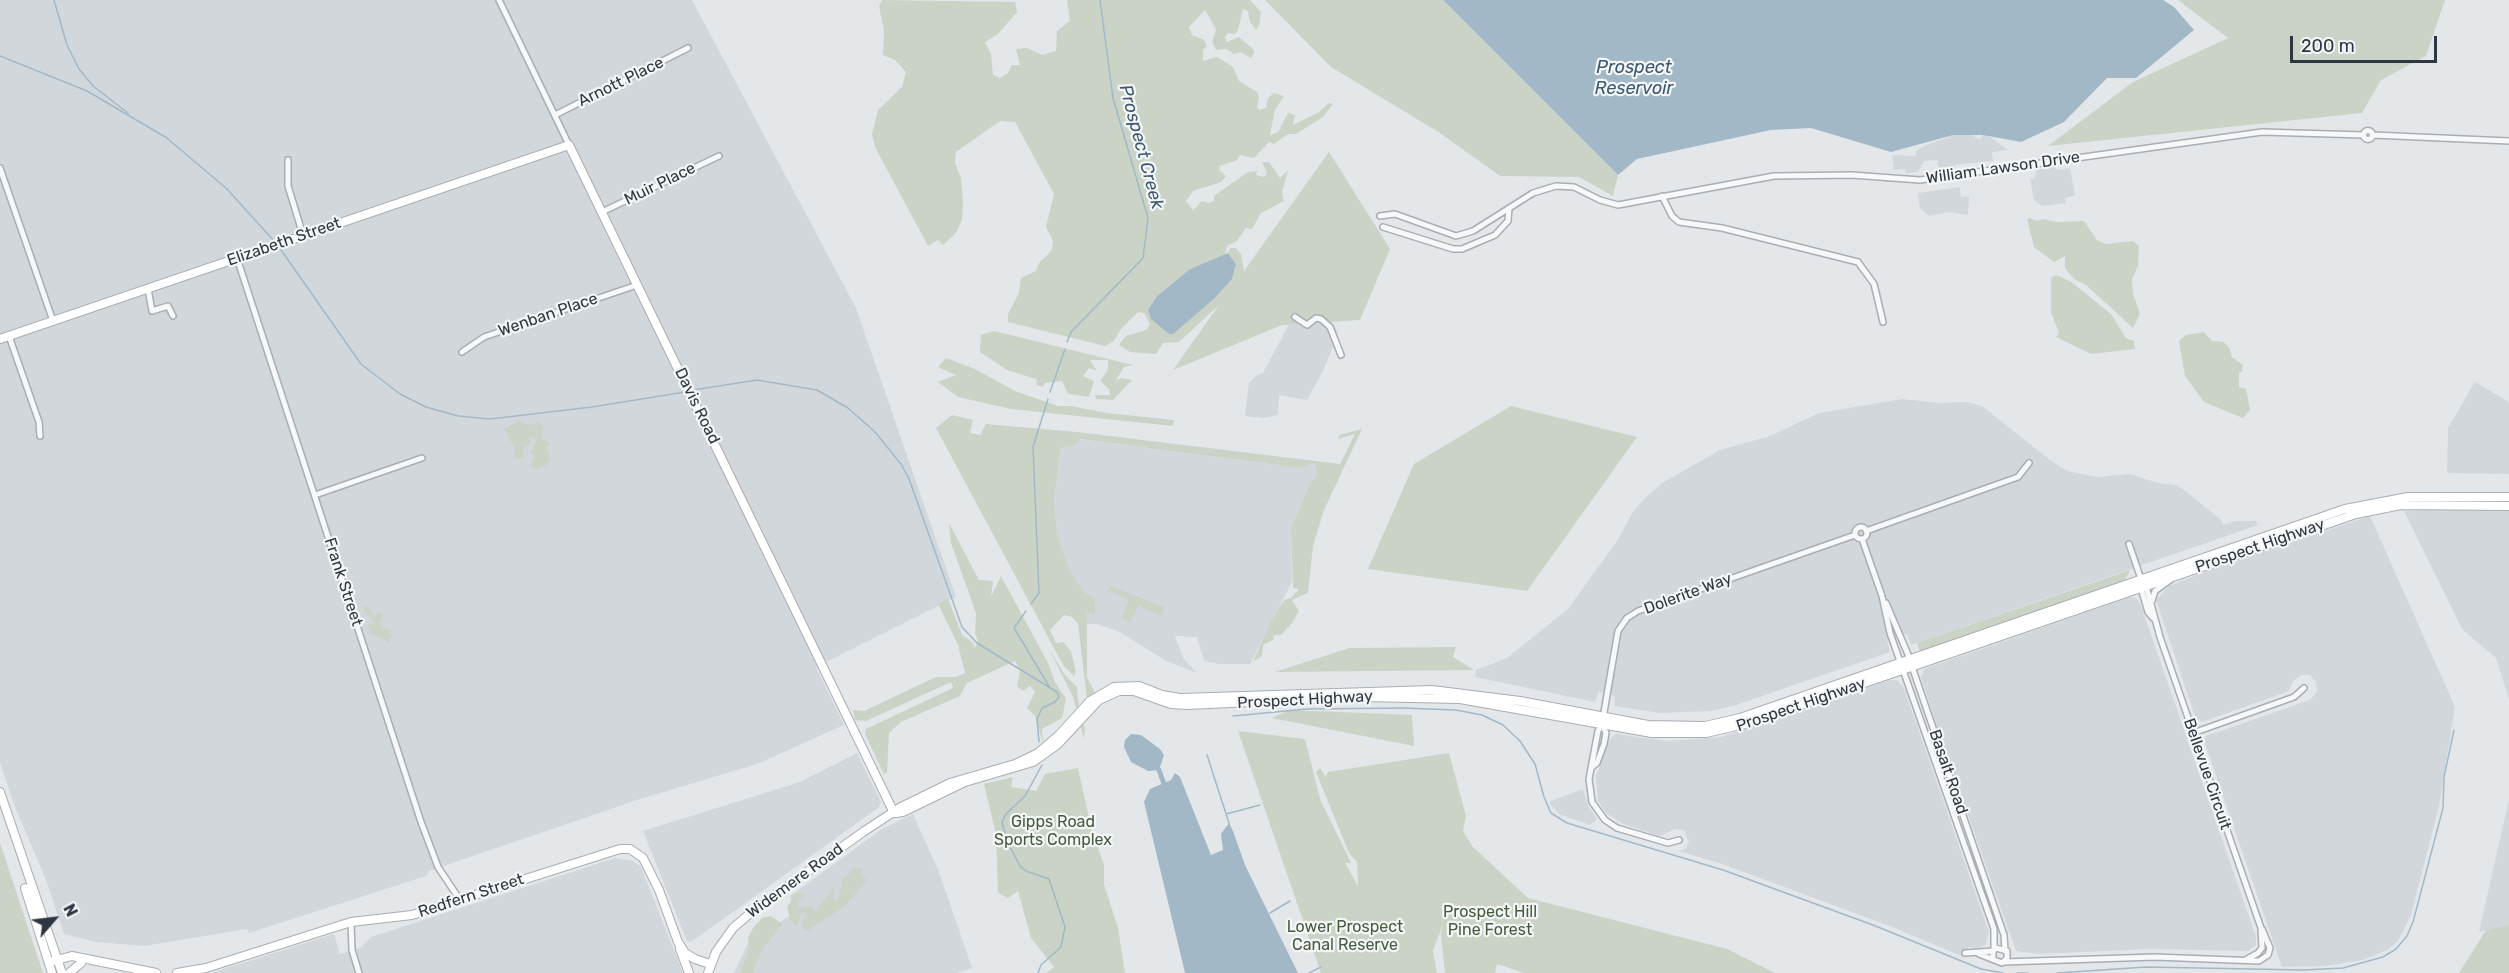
<!DOCTYPE html>
<html>
<head>
<meta charset="utf-8">
<style>
	body { margin:0 }
	#map { position:relative; width:2509px; height:973px; overflow:hidden; background:#e4e7ea; font-family:Rubik,sans-serif }
	canvas { display:block }
	.north { position:absolute; left:24px; top:889px; width:60px; height:60px; -webkit-text-stroke:4px #f4f6f8; paint-order:stroke; rotate:62deg; font-size:16px; font-weight:700; line-height:24px; text-align:center; color:#2d3641 }
	.north::after { content:''; display:block; margin:auto; width:21px; height:27px; background:#2d3641; clip-path:polygon(50% 0,100% 100%,50% 72%,0 100%) }
	.scale { position:absolute; left:2290px; top:36px; width:147px; height:27px; box-sizing:border-box; border:3px solid #2d3641; border-top:0; padding-left:8px; font-size:18px; line-height:21px; white-space:nowrap; color:#2d3641; -webkit-text-stroke:4px #f4f6f8; paint-order:stroke }
</style>
</head>
<body>
<div id="map">
<canvas width="2509" height="973"></canvas>
<div class="north">N</div>
<div class="scale">200 m</div>
</div>
<script>
const g = document.querySelector('canvas').getContext('2d');
g.lineJoin = 'round';
function paint(path, color) { g.fillStyle = color; g.fill(path, 'evenodd'); }
const toPath = rows => new Path2D(rows.map(r => 'M' + r).join(''));
function strokePath(path, color, width, dash) { g.strokeStyle = color; g.lineWidth = width; g.lineCap = dash ? 'butt' : 'round'; g.setLineDash(dash || []); g.stroke(path); }
function write(font, color, halo, rows, align = 'center') {
  g.font = font + ' Rubik,sans-serif'; g.lineWidth = 4.5; g.setLineDash([]); g.textBaseline = 'middle'; g.strokeStyle = halo; g.fillStyle = color; for (const [text, x, y, turn = 0] of rows) {
    g.save(); g.translate(x, y); g.rotate((+turn || 0) * Math.PI / 180); g.textAlign = isNaN(turn) ? turn : align; if (halo) g.strokeText(text, 0, 0); g.fillText(text, 0, 0); g.restore();
  }
}
const built = toPath([
	[0,0,692,0,856,308,956,597,816,667,844,725,757,764,637,800,429,871,426,876,249,933,247,929,144,946,96,942,64,934,46,880,15,807,0,762],
	[1946,133,1970,134,1979,139,1982,138,1981,134,1986,134,2008,150,1992,152,1993,161,1954,165,1956,169,1939,171,1937,160,1924,161,1918,172,1905,173,1905,169,1894,170,1892,155,1916,156,1916,151,1926,145,1949,137],
	[2055,166,2057,170,2070,168,2075,195,2065,198,2066,203,2042,206,2034,200,2030,179,2035,178,2036,170],
	[1960,187,1961,197,1969,196,1968,215,1949,212,1929,216,1920,208,1918,193],
	[1295,313,1329,319,1336,328,1338,334,1330,337,1333,346,1323,371,1307,400,1279,395,1278,415,1263,418,1245,416,1249,383,1257,375,1263,373],
	[2475,382,2509,402,2509,474,2447,473,2448,428],
	[1902,399,1940,403,1966,402,1982,406,2050,460,2067,471,2098,477,2130,474,2158,483,2176,485,2187,492,2221,520,2223,525,2235,521,2256,521,2258,525,1911,645,1907,634,1887,641,1890,652,1736,705,1711,711,1660,713,1614,706,1615,696,1599,692,1595,702,1475,677,1476,670,1507,658,1568,609,1617,541,1633,512,1644,499,1662,483,1720,450,1770,436,1819,413],
	[1079,439,1299,468,1314,463,1317,474,1310,483,1291,528,1292,582,1250,664,1219,664,1204,661,1197,637,1175,636,1183,658,1197,673,1166,661,1118,631,1097,624,1086,624,1087,613,1095,613,1070,571,1057,534,1054,500,1061,448,1075,446],
	[2442,509,2509,510,2509,699,2496,658,2462,629,2404,511],
	[2370,516,2455,707,2439,806,2411,915,2398,941,2387,950,2363,960,2325,966,2282,967,2204,741,2206,736,2310,700,2317,692,2316,682,2310,675,2301,675,2293,681,2289,691,2202,722,2196,719,2156,600,2169,586,2225,564],
	[2130,597,2137,599,2140,603,2256,937,2256,945,2248,951,2151,949,2039,954,2016,951,1940,736,1921,677,1924,669],
	[1890,680,1897,680,1904,688,1989,932,1986,944,1979,948,1968,947,1964,957,1887,925,1722,864,1678,851,1685,849,1689,842,1684,830,1675,829,1660,836,1623,824,1606,813,1598,801,1596,776,1610,739,1616,734,1668,741,1721,737],
	[857,753,881,802,878,808,691,942,687,941,643,831,800,782],
	[1583,789,1588,806,1597,819,1590,825,1559,814,1549,802],
	[2509,799,2509,925,2479,932],
	[913,814,939,872,972,968,957,973,734,973,755,928,778,923,794,913,790,896,882,829],
	[615,858,633,861,641,867,683,973,211,973,334,934,340,954,360,948,371,937]
]);
const green = toPath([
	[882,0,1015,2,1017,12,998,34,985,42,991,54,993,75,1000,78,1008,73,1012,65,1020,65,1016,49,1027,48,1042,55,1056,51,1057,31,1070,21,1067,0,1250,0,1261,12,1259,25,1256,30,1250,22,1248,11,1243,9,1238,30,1235,34,1228,33,1225,37,1227,42,1239,37,1254,50,1254,53,1251,58,1241,52,1234,54,1226,49,1216,50,1212,42,1216,29,1205,10,1189,27,1192,35,1204,40,1207,46,1203,50,1203,61,1217,57,1233,67,1239,81,1257,92,1259,97,1257,107,1260,110,1266,108,1268,98,1274,93,1284,96,1275,110,1270,135,1278,132,1288,113,1295,115,1293,125,1319,112,1329,103,1333,104,1323,117,1296,134,1288,134,1274,144,1269,142,1254,158,1240,155,1237,160,1220,166,1219,170,1226,176,1221,182,1193,191,1186,201,1193,210,1202,201,1208,203,1214,201,1214,196,1248,172,1257,171,1256,175,1264,177,1267,173,1262,162,1269,162,1280,178,1288,170,1282,192,1284,201,1261,213,1252,229,1246,228,1237,241,1227,246,1225,255,1190,269,1157,296,1148,310,1216,297,1232,279,1236,264,1228,253,1230,248,1236,248,1241,254,1244,271,1329,152,1390,249,1360,320,1282,325,1173,370,1219,305,1179,342,1163,343,1156,354,1130,352,1119,345,1126,336,1146,330,1150,324,1144,313,1138,312,1121,329,1114,341,1105,346,1008,322,1008,314,1019,293,1021,278,1036,271,1039,263,1052,250,1053,241,1046,227,1054,194,1015,122,1000,121,956,152,955,163,961,178,963,203,962,220,956,233,943,245,938,240,928,246,876,149,872,135,878,110,902,87,906,72,895,60,883,55,884,31,879,6],
	[1265,0,1443,0,1618,175,1613,196,1579,177,1500,176,1440,133,1331,67],
	[2178,0,2445,0,2426,56,2381,80,2362,113,2048,146,2133,82,2228,38],
	[2030,218,2037,221,2043,219,2057,222,2084,221,2097,240,2106,244,2133,241,2139,246,2138,266,2132,279,2133,294,2140,314,2133,328,2086,285,2074,279,2065,268,2065,256,2054,262,2034,247,2027,219],
	[2056,275,2070,281,2111,314,2126,338,2134,341,2135,349,2091,354,2056,337,2059,333,2051,312,2051,278],
	[994,331,1133,365,1124,367,1116,380,1122,378,1132,380,1113,400,1096,399,1095,395,1110,395,1109,389,1100,381,1108,370,1108,360,1090,360,1097,371,1089,368,1083,376,1094,381,1089,397,1068,394,1062,381,1045,383,1043,387,1037,385,1036,379,1007,370,980,352,981,335],
	[2204,332,2212,341,2224,342,2230,349,2232,357,2243,365,2242,371,2239,373,2239,387,2246,389,2250,410,2243,418,2204,402,2185,376,2179,341,2186,335],
	[946,358,975,369,1015,391,1058,406,1071,406,1107,413,1174,420,1173,426,1011,409,958,397,938,382,956,375,938,367],
	[1511,406,1637,437,1527,591,1368,569,1414,464],
	[952,415,973,420,970,433,980,435,986,424,1077,432,1340,464,1355,434,1338,439,1339,435,1362,429,1324,510,1313,546,1308,593,1292,600,1299,611,1292,623,1281,635,1274,635,1273,640,1263,645,1262,656,1253,662,1270,623,1284,600,1291,598,1299,589,1293,588,1291,528,1310,483,1317,474,1314,463,1300,468,1080,439,1075,446,1061,448,1054,500,1057,534,1070,571,1084,592,1095,599,1095,614,1087,613,1087,677,1095,693,1087,699,1078,624,1072,617,1064,615,1050,630,1056,643,1063,642,1071,651,1076,672,1074,676,1063,665,936,428],
	[518,421,530,425,539,422,540,425,544,425,541,440,546,439,550,444,547,447,551,460,544,467,536,470,531,466,532,461,536,458,531,452,537,439,529,437,531,443,523,449,524,458,516,459,513,445,504,429],
	[949,523,979,580,993,581,991,597,1001,576,1048,663,1055,682,1066,699,1062,718,1042,729,1043,743,1035,716,1027,708,1035,692,1030,686,1023,691,1017,686,1020,671,1015,661,967,683,960,696,901,722,889,733,887,772,884,774,865,734,866,729,953,688,951,682,866,721,855,720,853,710,864,711,936,677,956,677,965,673,958,645,938,604,948,599,962,635,972,642,975,648,978,641,975,633,976,613,951,543],
	[2130,570,2124,582,1920,652,1917,643],
	[1111,586,1164,607,1164,610,1160,616,1138,605,1130,623,1122,618,1129,600,1111,591,1105,594],
	[364,607,368,607,374,616,380,613,383,616,381,621,377,620,383,626,378,628,388,629,392,636,388,642,371,634,367,626,370,623,374,625,374,622,364,611],
	[1047,645,1064,674,1077,687,1079,709,1085,730,1084,739,1073,697],
	[1456,647,1453,657,1474,670,1275,672,1349,648],
	[1289,710,1412,715,1414,746,1272,718],
	[1238,731,1305,739,1320,799,1351,863,1345,863,1358,886,1357,862,1349,853,1316,772,1320,768,1326,777,1328,772,1449,753,1466,816,1463,831,1473,847,1528,898,1727,949,1775,973,1524,973,1497,964,1495,973,1445,973,1441,935,1443,924,1433,951,1437,973,1321,973],
	[1078,768,1091,827,1104,865,1104,884,1118,928,1125,973,1046,973,1054,967,1031,938,1018,891,1008,898,998,893,996,834,984,784,1013,777,1011,787,1036,791,1045,774],
	[0,843,43,973,0,973],
	[855,868,862,868,861,876,867,880,845,906,807,931,802,926,806,912,801,914,797,926,790,920,787,907,796,893,805,894,798,901,799,908,812,906,814,913,834,887,834,900,838,901,843,879],
	[771,916,782,924,760,953,753,973,740,973,749,949,748,938,753,928,762,918],
	[2509,925,2509,973,2459,973,2486,930]
]);
const water = toPath([
	[1443,0,2163,0,2174,7,2194,30,2136,78,2107,78,2064,122,2021,142,1983,135,1953,135,1891,152,1811,128,1771,130,1637,159,1618,175],
	[1228,253,1236,264,1232,279,1216,297,1173,334,1169,334,1151,319,1148,310,1157,296,1190,269],
	[1131,734,1141,735,1160,749,1164,755,1159,770,1148,771,1131,762,1124,747,1125,740],
	[1175,773,1180,777,1211,855,1223,850,1221,834,1229,823,1233,831,1245,865,1298,973,1185,973,1144,802,1150,789,1171,780]
]);
const stream = toPath([
	[54,0,67,45,79,69,93,86,128,113],
	[0,56,87,91,167,138,227,189,274,241],
	[279,247,361,364,400,394,426,407,458,416,490,419,592,407,685,392],
	[1067,342,1071,332,1143,258,1148,218,1113,98,1100,0],
	[693,390,757,380,817,390,848,408,875,432,901,464,909,479,962,627,977,643,1057,692,1059,697,1055,702,1042,708,1037,719,1039,742],
	[1050,392,1065,349],
	[1031,604,1039,593,1033,447,1048,399],
	[1026,611,1014,628,1049,686],
	[1233,716,1307,709,1403,708,1456,710,1482,715,1503,725,1520,741,1535,764,1544,797,1551,813,1567,823,1723,870,1873,925,1981,969,2003,973],
	[1207,755,1229,823],
	[1226,814,1260,805],
	[1270,913,1290,901],
	[1038,973,1041,965,1061,947,1065,927,1049,879,1026,871,1020,866,1007,841,1002,822,1006,814,1025,796,1042,765],
	[1309,973,1321,967],
	[2017,973,2028,973],
	[2057,973,2146,967,2304,970,2343,968,2383,957,2396,949,2407,936,2413,922,2443,808,2444,777,2454,730]
]);
const canal = toPath([
	[1159,770,1164,784]
]);
const street = toPath([
	[499,0,569,145],
	[555,115,688,48],
	'2363.5 135a4.5 4.5 0 1 1 9 0a4.5 4.5 0 1 1-9 0Z',
	[2373,135,2509,141],
	[288,160,288,186,303,235],
	[0,168,53,321],
	[1662,196,1672,216,1679,222,1722,228,1858,262,1874,284,1883,322],
	[602,212,719,156],
	[1380,216,1395,214,1456,236,1473,231,1533,193,1556,186,1574,187,1600,200,1618,205,1774,176,1852,175,1920,180,2262,132,2364,135],
	[1383,227,1453,249,1462,249,1495,235,1508,221,1509,208],
	[237,258,421,822,438,867,460,900],
	[148,289,152,311,168,306,173,316],
	[1295,317,1307,325,1316,318,1321,319,1330,327,1341,355],
	[9,336,39,422,40,436],
	[462,352,484,337,637,285],
	[315,495,422,458],
	'1855 533a6 6 0 1 1 12 0a6 6 0 1 1-12 0Z',
	[1866,531,2018,477,2029,463],
	[1862,539,1882,596,1890,633,1994,929,1994,950],
	[2129,544,2141,579,2146,586,2160,637,2261,928,2262,948,2258,953,2247,959],
	[2140,585,2148,612,2153,618],
	[2152,601,2155,591,2170,580],
	[1886,603,1907,652,2004,935,2005,950],
	[2193,733,2294,697,2304,688],
	[1592,767,1597,763,1604,744,1606,733,1602,724],
	[1679,840,1668,843,1617,828,1605,820,1592,802,1589,779,1598,731,1602,724,1618,631,1627,618,1638,611,1855,535],
	[351,922,352,950,359,973],
	[1965,953,1993,951],
	[1979,954,2002,963,2007,958,2007,951,1996,948,1993,951,1993,959],
	[2004,962,2155,957,2259,961,2268,955,2270,948,2262,929]
]);
const secondary = toPath([
	[0,339,569,145,894,813],
	[896,813,903,812,965,782,1033,762,1057,745,1099,700,1119,691,1134,691,1171,704,1187,705,1362,697,1460,699,1652,733,1706,733,1745,724,2356,514,2401,505,2509,506],
	[680,949,689,973],
	[53,961,72,956,156,973],
	[177,973,206,968,351,922,412,915,620,849,630,849,643,858,659,890,678,942,685,953,695,959,710,964],
	[708,973,716,952,733,928,754,910,863,832,901,807,950,783,1015,764,1038,753,1059,735,1090,701,1114,687,1139,686,1162,695,1180,698,1432,690,1520,701,1648,725,1705,726,1740,718,2345,509,2408,497,2509,497]
]);
const primary = toPath([
	[0,792,62,973],
	[25,888,52,973],
	[69,973,81,963]
]);
const streetNames = [
	["Arnott Place",621,82,-26],
	["William Lawson Drive",2003,168,-8],
	["Muir Place",660,184,-26],
	["Elizabeth Street",284,242,-19],
	["Wenban Place",548,315,-19],
	["Davis Road",697,406,64],
	["Prospect Highway",2260,546,-19],
	["Frank Street",343,582,72],
	["Dolerite Way",1688,594,-20],
	["Prospect Highway",1305,700,-3],
	["Prospect Highway",1801,705,-19],
	["Basalt Road",1948,772,71],
	["Bellevue Circuit",2207,774,71],
	["Widemere Road",795,881,-36],
	["Redfern Street",471,896,-18]
];
const parkNames = [
	["Gipps Road",1053,822],
	["Sports Complex",1053,840],
	["Prospect Hill",1490,912],
	["Pine Forest",1490,930],
	["Lower Prospect",1345,927],
	["Canal Reserve",1345,945]
];
const waterNames = [
	["Prospect",1634,68],
	["Reservoir",1634,89],
	["Prospect Creek",1141,147,75]
];
paint(built, '#d2d7dc');
paint(green, '#cbd3c6');
paint(water, '#a3b8c7');
strokePath(stream, '#a3b8c7', 1.5);
strokePath(canal, '#a3b8c7', 5);
strokePath(street, '#a9aeb4', 8);
strokePath(secondary, '#a9aeb4', 10);
strokePath(primary, '#a4adb5', 10);
strokePath(street, '#f6f8f9', 5);
strokePath(secondary, '#fff', 8);
strokePath(primary, '#fff', 8);
write('16px', '#2d3641', '#f4f6f8', streetNames);
write('16px', '#455c3c', '#f4f6f8', parkNames);
write('italic 18px', '#3b5871', '#f4f6f8', waterNames);
</script>
</body>
</html>
